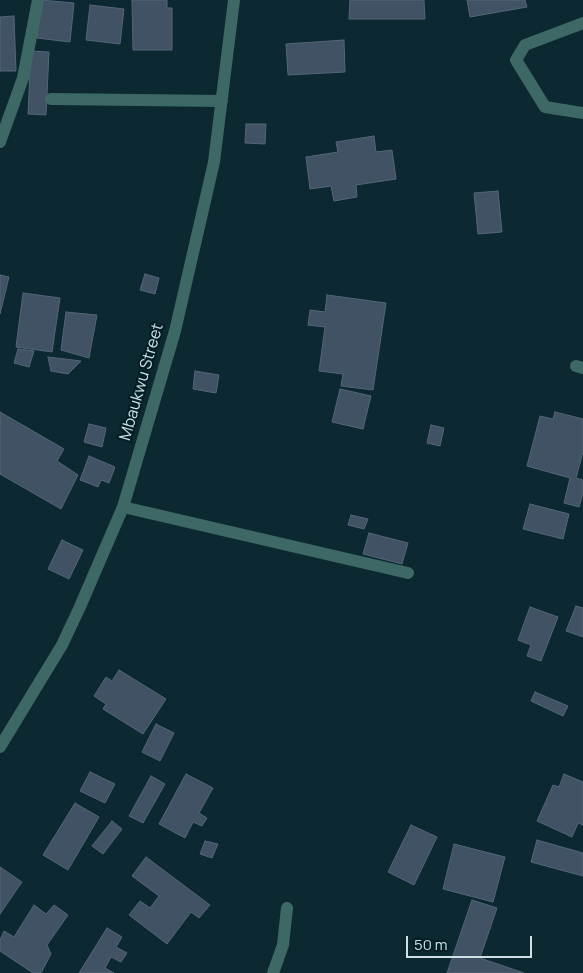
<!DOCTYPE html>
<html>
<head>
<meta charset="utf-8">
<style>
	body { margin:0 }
	#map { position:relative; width:583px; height:973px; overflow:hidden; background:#0c2830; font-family:Manrope,sans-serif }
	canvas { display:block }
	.scale { position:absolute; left:406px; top:936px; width:126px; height:22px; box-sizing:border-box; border:2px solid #d0e0e5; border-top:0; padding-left:6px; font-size:15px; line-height:18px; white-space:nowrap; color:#d0e0e5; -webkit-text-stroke:4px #021e26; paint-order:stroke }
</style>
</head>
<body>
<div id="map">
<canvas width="583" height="973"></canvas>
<div class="scale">50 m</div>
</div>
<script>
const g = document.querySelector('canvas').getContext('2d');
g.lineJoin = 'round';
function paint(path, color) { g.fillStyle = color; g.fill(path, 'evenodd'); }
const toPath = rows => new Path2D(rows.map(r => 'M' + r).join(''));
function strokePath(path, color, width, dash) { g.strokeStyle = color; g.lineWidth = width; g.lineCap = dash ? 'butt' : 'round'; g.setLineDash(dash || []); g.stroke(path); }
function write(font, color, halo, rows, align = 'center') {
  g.font = font + ' Manrope,sans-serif'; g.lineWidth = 4.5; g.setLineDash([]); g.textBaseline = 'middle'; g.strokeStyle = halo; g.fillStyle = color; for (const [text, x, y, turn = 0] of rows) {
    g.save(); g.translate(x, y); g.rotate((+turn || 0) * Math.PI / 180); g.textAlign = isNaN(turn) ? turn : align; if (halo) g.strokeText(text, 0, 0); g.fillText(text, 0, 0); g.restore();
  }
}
const building = toPath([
	[41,0,74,3,70,42,37,38,41,0],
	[132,0,167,0,167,8,172,8,172,50,133,50,132,0],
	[350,0,424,0,425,19,349,19,350,0],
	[467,0,525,0,527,7,470,17,467,0],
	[90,5,124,9,120,44,86,40,90,5],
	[14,16,16,71,0,71,0,17,14,16],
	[344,40,345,72,288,75,286,44,344,40],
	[31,51,49,52,46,115,28,114,31,51],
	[246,124,266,124,265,144,245,143,246,124],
	[374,136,376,152,392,150,396,179,356,185,357,197,334,201,331,186,310,189,306,157,338,152,336,142,374,136],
	[498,191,502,232,478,234,474,193,498,191],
	[145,274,159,278,155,294,140,290,145,274],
	[0,275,9,277,0,314,0,275],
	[23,293,60,298,52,352,16,347,23,293],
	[327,295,386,303,373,390,341,386,343,374,319,371,325,327,308,325,310,310,325,312,327,295],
	[66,312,97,315,89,358,61,350,66,312],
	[18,349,34,351,29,367,14,363,18,349],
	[48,357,81,361,68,374,51,371,48,357],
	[195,371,219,375,216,393,193,389,195,371],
	[340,389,371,396,363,429,332,422,340,389],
	[0,412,64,449,57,461,78,475,61,509,0,474,0,412],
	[555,412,583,419,583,452,576,478,583,480,583,493,579,507,564,503,570,478,527,466,540,416,553,419,555,412],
	[89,424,106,428,102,447,84,442,89,424],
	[431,425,444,428,440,446,427,443,431,425],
	[89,456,115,467,109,483,101,480,98,487,80,480,89,456],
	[530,504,569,514,563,539,523,529,530,504],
	[351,515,368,519,364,529,348,525,351,515],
	[369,533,408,543,402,564,363,554,369,533],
	[62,540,83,550,69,579,48,569,62,540],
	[576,606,583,608,583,637,566,631,576,606],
	[530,607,558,617,541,661,527,656,531,645,518,640,530,607],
	[119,670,166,699,143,734,103,709,106,704,94,696,106,677,112,681,119,670],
	[535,692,568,706,563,716,531,701,535,692],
	[156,724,174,733,160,761,142,752,156,724],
	[90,772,115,784,105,803,80,791,90,772],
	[186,774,213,788,199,813,207,818,202,826,193,822,185,838,159,824,186,774],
	[564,774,583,782,583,825,578,823,572,837,537,821,553,785,559,787,564,774],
	[151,776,165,784,143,823,129,816,151,776],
	[75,803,99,817,68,870,43,855,75,803],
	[112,821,122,829,103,854,92,846,112,821],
	[411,825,437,837,414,885,388,872,411,825],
	[537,840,583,853,583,876,531,862,537,840],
	[205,841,218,844,212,858,200,854,205,841],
	[454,844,505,857,493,902,443,889,454,844],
	[146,857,210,905,199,918,191,912,167,944,129,915,140,901,150,908,159,896,132,876,146,857],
	[0,867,22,882,0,914,0,867],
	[472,900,497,908,480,958,524,973,447,973,472,900],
	[34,905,46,914,54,905,68,915,47,945,51,954,41,973,33,973,0,951,0,940,4,931,14,937,34,905],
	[107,928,122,937,116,947,127,953,121,962,111,957,105,968,114,973,79,973,107,928]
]);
const minor = toPath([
	[583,23,525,45,516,60,545,107,583,113],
	[51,99,222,101],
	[0,142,23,78,38,0],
	[576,366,583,368],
	[123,507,408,573],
	[0,747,62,645,79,609,123,507,175,331,214,162,234,0],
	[273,973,283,945,287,908]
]);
const streetNames = [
	["Mbaukwu Street",142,382,-74]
];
paint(building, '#405264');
strokePath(building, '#546679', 1);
strokePath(minor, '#3d6866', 12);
write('16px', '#d0e0e5', '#021e26', streetNames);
</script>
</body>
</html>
